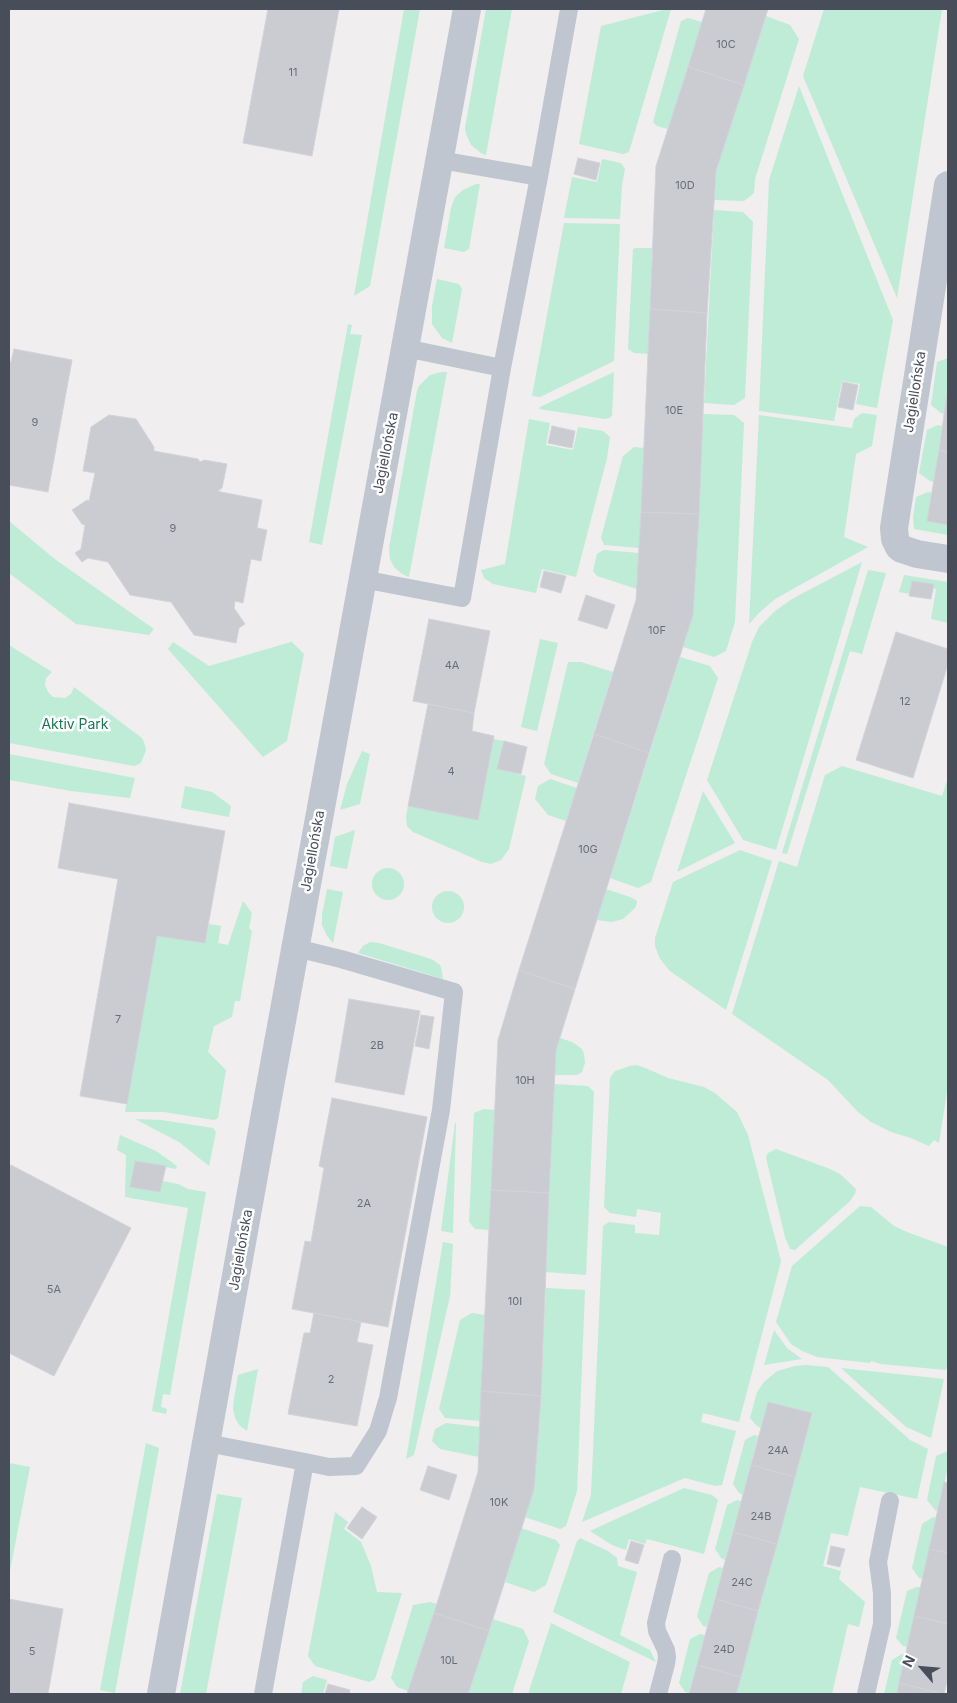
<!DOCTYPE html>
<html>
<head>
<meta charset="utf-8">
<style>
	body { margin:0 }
	#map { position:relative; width:957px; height:1703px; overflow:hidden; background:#f0eeee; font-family:Inter,sans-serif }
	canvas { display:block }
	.frame { position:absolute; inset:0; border:10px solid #474e5a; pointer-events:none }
	.north { position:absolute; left:897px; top:1643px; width:50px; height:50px; -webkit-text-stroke:4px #fff; paint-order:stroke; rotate:297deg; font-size:14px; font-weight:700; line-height:20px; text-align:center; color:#474e5a }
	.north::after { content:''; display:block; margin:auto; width:18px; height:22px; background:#474e5a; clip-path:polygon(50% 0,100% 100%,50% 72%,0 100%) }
</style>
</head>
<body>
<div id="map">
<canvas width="957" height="1703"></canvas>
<div class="frame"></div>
<div class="north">N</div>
</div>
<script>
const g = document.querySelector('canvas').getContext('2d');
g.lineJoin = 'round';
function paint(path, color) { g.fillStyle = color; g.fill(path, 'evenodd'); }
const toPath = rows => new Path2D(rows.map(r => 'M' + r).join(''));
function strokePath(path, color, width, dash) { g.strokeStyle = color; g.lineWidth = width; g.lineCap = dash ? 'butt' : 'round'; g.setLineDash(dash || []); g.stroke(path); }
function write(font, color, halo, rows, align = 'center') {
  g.font = font + ' Inter,sans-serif'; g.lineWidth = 5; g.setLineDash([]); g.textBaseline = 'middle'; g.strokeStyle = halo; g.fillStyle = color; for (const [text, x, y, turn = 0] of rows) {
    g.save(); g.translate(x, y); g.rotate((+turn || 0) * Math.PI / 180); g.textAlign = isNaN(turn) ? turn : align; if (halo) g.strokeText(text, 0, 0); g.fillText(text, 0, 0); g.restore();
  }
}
const green = toPath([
	[404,9,420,9,370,286,354,296],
	[486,9,512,9,486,155,481,153,471,145,466,134,465,128],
	[667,9,671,9,629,152,623,154,579,144,601,26],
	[824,9,942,9,897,298,803,76],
	[766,16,790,25,799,39,755,179,754,193,744,201,714,200,716,171],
	[688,18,702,22,668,129,657,126,653,122,681,21],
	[799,86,893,320,877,408,856,404,860,384,842,381,834,421,759,411,769,180],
	[602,159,621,163,625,169,622,185,620,219,564,218,572,177,597,182],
	[476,184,480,184,469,249,464,252,444,248,451,208,455,197,463,190],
	[714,210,743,212,753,222,745,398,734,405,704,403],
	[564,223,620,224,614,361,540,397,532,396],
	[636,248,652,248,648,354,634,353,628,349,633,249],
	[437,279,459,284,462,289,452,343,442,338,432,324,432,306],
	[348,324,352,325,350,334,362,335,322,545,309,542],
	[948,358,948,387,944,414,941,413,931,405,937,362],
	[441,372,447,372,409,577,402,574,394,567,390,559,389,548,417,391,419,386,430,375],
	[614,372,612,416,609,418,605,419,539,409,540,407],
	[862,413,877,415,872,446,856,454,844,537,868,547,775,599,759,613,749,624,759,415,852,428,854,419],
	[703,414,734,415,744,423,735,622,726,651,714,657,683,647,693,615],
	[529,419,550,423,546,445,573,450,578,427,603,431,610,437,607,458,576,577,542,569,536,593,493,584,484,578,481,570,505,564],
	[938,425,942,426,934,482,930,481,919,473,927,430],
	[634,447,644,448,639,548,604,545,601,538,623,456],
	[928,492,932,493,927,521,948,525,948,535,914,529,913,517,916,497],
	[9,521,56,560,154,629,149,635,76,624,9,573],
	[604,550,639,553,637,589,597,576,593,571,597,554],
	[862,562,776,850,743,840,707,780,752,642,759,627,775,611,792,599],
	[868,570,886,573,862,654,850,651,787,854,782,853],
	[904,575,948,582,948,623,931,619,936,589,933,588,934,584,912,581,910,594,899,592],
	[540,639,558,643,537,731,521,727],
	[291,641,304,654,287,741,263,757,168,649,173,642,209,666,291,642],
	[9,645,52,672,46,678,45,685,48,692,53,697,65,698,71,694,74,687,142,738,144,742,146,750,141,763,134,766,9,743],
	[680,657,710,666,718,678,651,882,638,888,610,878],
	[568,662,581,662,613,672,578,783,551,774,544,764],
	[493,739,504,741,498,769,526,776,509,849,501,860,491,864,482,862,413,832,407,826,406,817,408,806,478,819],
	[362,751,370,754,360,804,340,810,347,784],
	[9,754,135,778,130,798,71,791,9,780],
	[842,766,942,796,948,778,948,1085,939,1143,934,1140,929,1146,911,1138,891,1132,871,1122,858,1112,828,1080,732,1014,779,861,797,867,825,775],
	[550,779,577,788,566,821,548,815,535,799,538,786],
	[185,786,212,792,231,806,229,817,181,808],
	[703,791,735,843,677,872],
	[355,830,347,869,330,866,335,837],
	[740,850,772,861,726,1010,670,971,660,959,655,946,655,938,673,882],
	'372 884a16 16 0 1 1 32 0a16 16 0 1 1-32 0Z',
	[327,889,343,892,333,943,327,936,322,925,322,915],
	[606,889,630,897,636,900,637,903,635,908,623,919,612,922,597,920],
	'432 907a16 16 0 1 1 32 0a16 16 0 1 1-32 0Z',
	[243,901,252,913,249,928,252,931,240,1001,235,1001,232,1017,214,1026,208,1052,226,1070,218,1118,214,1120,164,1112,125,1112,157,936,205,943,209,924,221,926,218,943,228,945],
	[370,942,379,943,431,959,439,964,441,967,443,979,358,953,363,946],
	[560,1038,572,1042,582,1049,584,1054,585,1063,582,1072,579,1074,576,1075,554,1075,556,1050],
	[636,1065,643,1067,668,1078,704,1087,715,1093,737,1112,748,1135,781,1261,739,1422,703,1413,701,1422,736,1431,722,1485,715,1486,685,1478,582,1522,591,1495,603,1226,609,1222,635,1225,635,1233,659,1235,661,1213,637,1209,636,1217,610,1213,604,1207,610,1078,615,1071,630,1066],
	[554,1084,588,1086,594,1092,586,1275,546,1272],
	[484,1109,495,1110,489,1230,475,1229,469,1222,474,1113],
	[135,1119,161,1120,213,1128,216,1132,209,1166,179,1142],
	[455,1123,456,1123,453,1233,441,1231],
	[120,1135,156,1151,177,1166,176,1169,135,1161,131,1187,160,1192,163,1181,178,1184,188,1189,206,1192,170,1395,163,1394,161,1407,167,1409,166,1414,152,1411,188,1208,125,1197,126,1155,117,1150],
	[776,1149,830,1169,840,1174,856,1189,855,1194,850,1201,795,1250,790,1249,785,1237,767,1162,766,1157,768,1153],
	[860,1206,871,1207,894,1226,907,1232,948,1247,948,1361,946,1370,881,1364,871,1361,870,1363,817,1357,802,1351,791,1344,776,1322,792,1266],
	[443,1242,453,1244,450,1296,414,1455,406,1459],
	[546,1288,585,1290,577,1491,566,1526,560,1529,525,1517,534,1489,541,1396],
	[472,1313,485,1315,480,1421,445,1418,439,1409,460,1320],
	[774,1330,787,1348,802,1359,764,1365],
	[806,1365,828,1367,910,1440,928,1449,917,1499,860,1487,848,1536,831,1533,823,1566,841,1571,839,1579,865,1602,859,1627,848,1624,832,1694,736,1694,811,1413,768,1402,761,1428,757,1426,750,1418,757,1392,764,1382,777,1371,795,1366],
	[841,1368,944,1379,931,1438,906,1427],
	[258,1369,247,1431,240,1426,235,1418,233,1409,234,1399,238,1375],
	[446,1423,480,1427,479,1457,440,1449,432,1441,435,1429],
	[754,1435,758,1436,743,1495,739,1493,733,1484,745,1440],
	[146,1443,159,1448,115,1693,100,1690],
	[948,1451,948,1466,938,1511,935,1510,927,1500,936,1456],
	[9,1463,30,1467,9,1576],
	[684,1488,712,1495,718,1500,704,1554,647,1539,645,1544,629,1539,626,1550,612,1545,590,1531],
	[217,1494,242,1498,206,1694,180,1694],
	[737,1500,741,1501,725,1560,721,1558,715,1549,727,1505],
	[335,1512,348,1522,344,1529,361,1542,371,1566,377,1592,402,1593,375,1679,369,1682,315,1666,308,1656],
	[933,1517,936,1518,923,1579,919,1578,912,1568,922,1524],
	[521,1528,556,1540,560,1545,546,1585,534,1592,505,1582],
	[580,1538,608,1551,617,1558,618,1566,637,1572,620,1635,650,1650,656,1662,553,1612,577,1541],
	[719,1567,723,1568,707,1627,703,1626,697,1616,709,1573],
	[917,1587,921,1587,907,1647,903,1646,896,1638,907,1591],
	[430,1602,437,1604,408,1691,397,1687,391,1678,413,1605],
	[493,1619,523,1629,529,1641,512,1694,468,1694],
	[551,1623,630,1662,621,1694,528,1694],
	[700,1634,705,1635,689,1693,685,1692,679,1683,690,1639],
	[902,1654,906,1655,897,1694,884,1694,892,1660],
	[313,1676,327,1680,323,1694,301,1694,303,1682]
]);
const building = toPath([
	[268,9,339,9,312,156,243,143,268,9],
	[706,9,768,9,744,85,688,67,706,9],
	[688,67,744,85,716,171,707,313,650,309,656,166,688,67],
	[578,158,600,163,596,180,574,174,578,158],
	[650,309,707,313,699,514,641,512,650,309],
	[14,349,72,360,48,492,9,485,9,362,11,362,14,349],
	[843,382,858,385,853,410,838,407,843,382],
	[948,387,948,452,939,450,948,387],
	[109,415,136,419,154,447,154,451,198,459,200,462,204,460,227,464,222,488,218,491,221,492,262,500,257,528,267,530,264,545,261,561,251,559,243,603,235,601,234,608,245,624,239,628,236,643,194,635,171,602,130,595,108,562,88,558,82,562,75,553,81,549,85,525,82,524,72,510,87,500,89,501,95,473,83,471,91,427,109,415],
	[552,426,575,431,572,448,548,443,552,426],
	[939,450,948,452,948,525,927,521,939,450],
	[641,512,699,514,693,615,649,753,594,734,636,600,641,512],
	[544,571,566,576,561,593,540,587,544,571],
	[912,581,934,584,931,599,909,596,912,581],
	[586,595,615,605,607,629,578,620,586,595],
	[429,619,490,631,474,713,413,701,429,619],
	[896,632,948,649,948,664,913,778,856,760,896,632],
	[428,704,474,713,472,731,494,736,478,820,408,806,428,704],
	[594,734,649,753,575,989,519,970,594,734],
	[504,741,527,747,521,774,497,769,504,741],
	[69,803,225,831,205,943,157,936,127,1104,80,1096,118,879,58,868,69,803],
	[519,970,575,989,556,1050,549,1193,491,1190,498,1040,519,970],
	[349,999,420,1011,404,1095,335,1082,349,999],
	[421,1015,434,1017,429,1049,415,1046,421,1015],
	[332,1098,427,1117,388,1327,292,1309,305,1241,311,1242,324,1168,319,1166,332,1098],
	[135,1161,166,1166,160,1192,130,1187,135,1161],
	[11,1165,131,1228,54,1376,9,1353,9,1169,11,1165],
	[491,1190,549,1193,541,1396,481,1391,491,1190],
	[314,1313,361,1322,357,1342,373,1345,357,1426,288,1414,304,1333,310,1333,314,1313],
	[481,1391,541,1396,534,1489,489,1631,434,1613,478,1472,481,1391],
	[768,1402,812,1413,795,1477,751,1465,768,1402],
	[751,1465,795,1477,777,1544,733,1532,751,1465],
	[428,1466,457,1475,449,1500,420,1490,428,1466],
	[944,1482,948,1483,948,1553,929,1549,944,1482],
	[362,1507,377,1517,362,1539,347,1528,362,1507],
	[733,1532,777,1544,758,1611,715,1599,733,1532],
	[631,1541,644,1545,638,1564,625,1560,631,1541],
	[831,1546,845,1549,840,1567,827,1564,831,1546],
	[929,1549,948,1553,948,1624,914,1616,929,1549],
	[9,1599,63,1609,48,1694,9,1694,9,1599],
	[715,1599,758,1611,741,1677,697,1665,715,1599],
	[434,1613,489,1631,468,1694,407,1694,434,1613],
	[914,1616,948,1624,948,1677,944,1694,899,1683,914,1616],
	[697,1665,741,1677,736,1694,689,1694,697,1665],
	[899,1683,944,1694,897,1694,899,1683],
	[328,1684,350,1690,349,1694,325,1694,328,1684]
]);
const service = toPath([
	[440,160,539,177,569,9],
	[502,368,539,177],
	[362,579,462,598,502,368,405,348],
	[296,948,341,959,454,992,441,1110,388,1398,378,1431,356,1466,329,1467,305,1462],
	[207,1443,305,1462,263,1694],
	[658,1694,666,1664,667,1657,666,1650,657,1631,656,1623,672,1559],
	[866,1694,882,1624,882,1593,878,1562,890,1501]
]);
const minor = toPath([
	[948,185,894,528,895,539,899,547,902,549,917,554,948,559]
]);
const tertiary = toPath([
	[161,1694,265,1114,467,9]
]);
const numberNames = [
	["10C",726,45],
	["11",293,73],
	["10D",685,186],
	["10E",674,411],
	["9",35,423],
	["9",173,529],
	["10F",657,631],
	["4A",452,666],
	["12",905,702],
	["4",451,772],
	["10G",588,850],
	["7",118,1020],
	["2B",377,1046],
	["10H",525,1081],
	["2A",364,1204],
	["5A",54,1290],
	["10I",515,1302],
	["2",331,1380],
	["24A",778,1451],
	["10K",499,1503],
	["24B",761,1517],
	["24C",742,1583],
	["24D",724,1650],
	["5",32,1652],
	["10L",449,1661]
];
const streetNames = [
	["Jagiellońska",915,392,-81],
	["Jagiellońska",386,453,-79],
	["Jagiellońska",313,851,-80],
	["Jagiellońska",241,1250,-80]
];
const parkNames = [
	["Aktiv Park",75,725]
];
paint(green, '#beecd6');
paint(building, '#cbccd2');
strokePath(building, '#d2d3d9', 1);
strokePath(service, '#bfc6cf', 18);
strokePath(minor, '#bfc6cf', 28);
strokePath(tertiary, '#bfc6cf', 28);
write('11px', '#686e78', null, numberNames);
write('14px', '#474e5a', '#fff', streetNames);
write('14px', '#1b7856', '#fff', parkNames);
</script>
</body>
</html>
